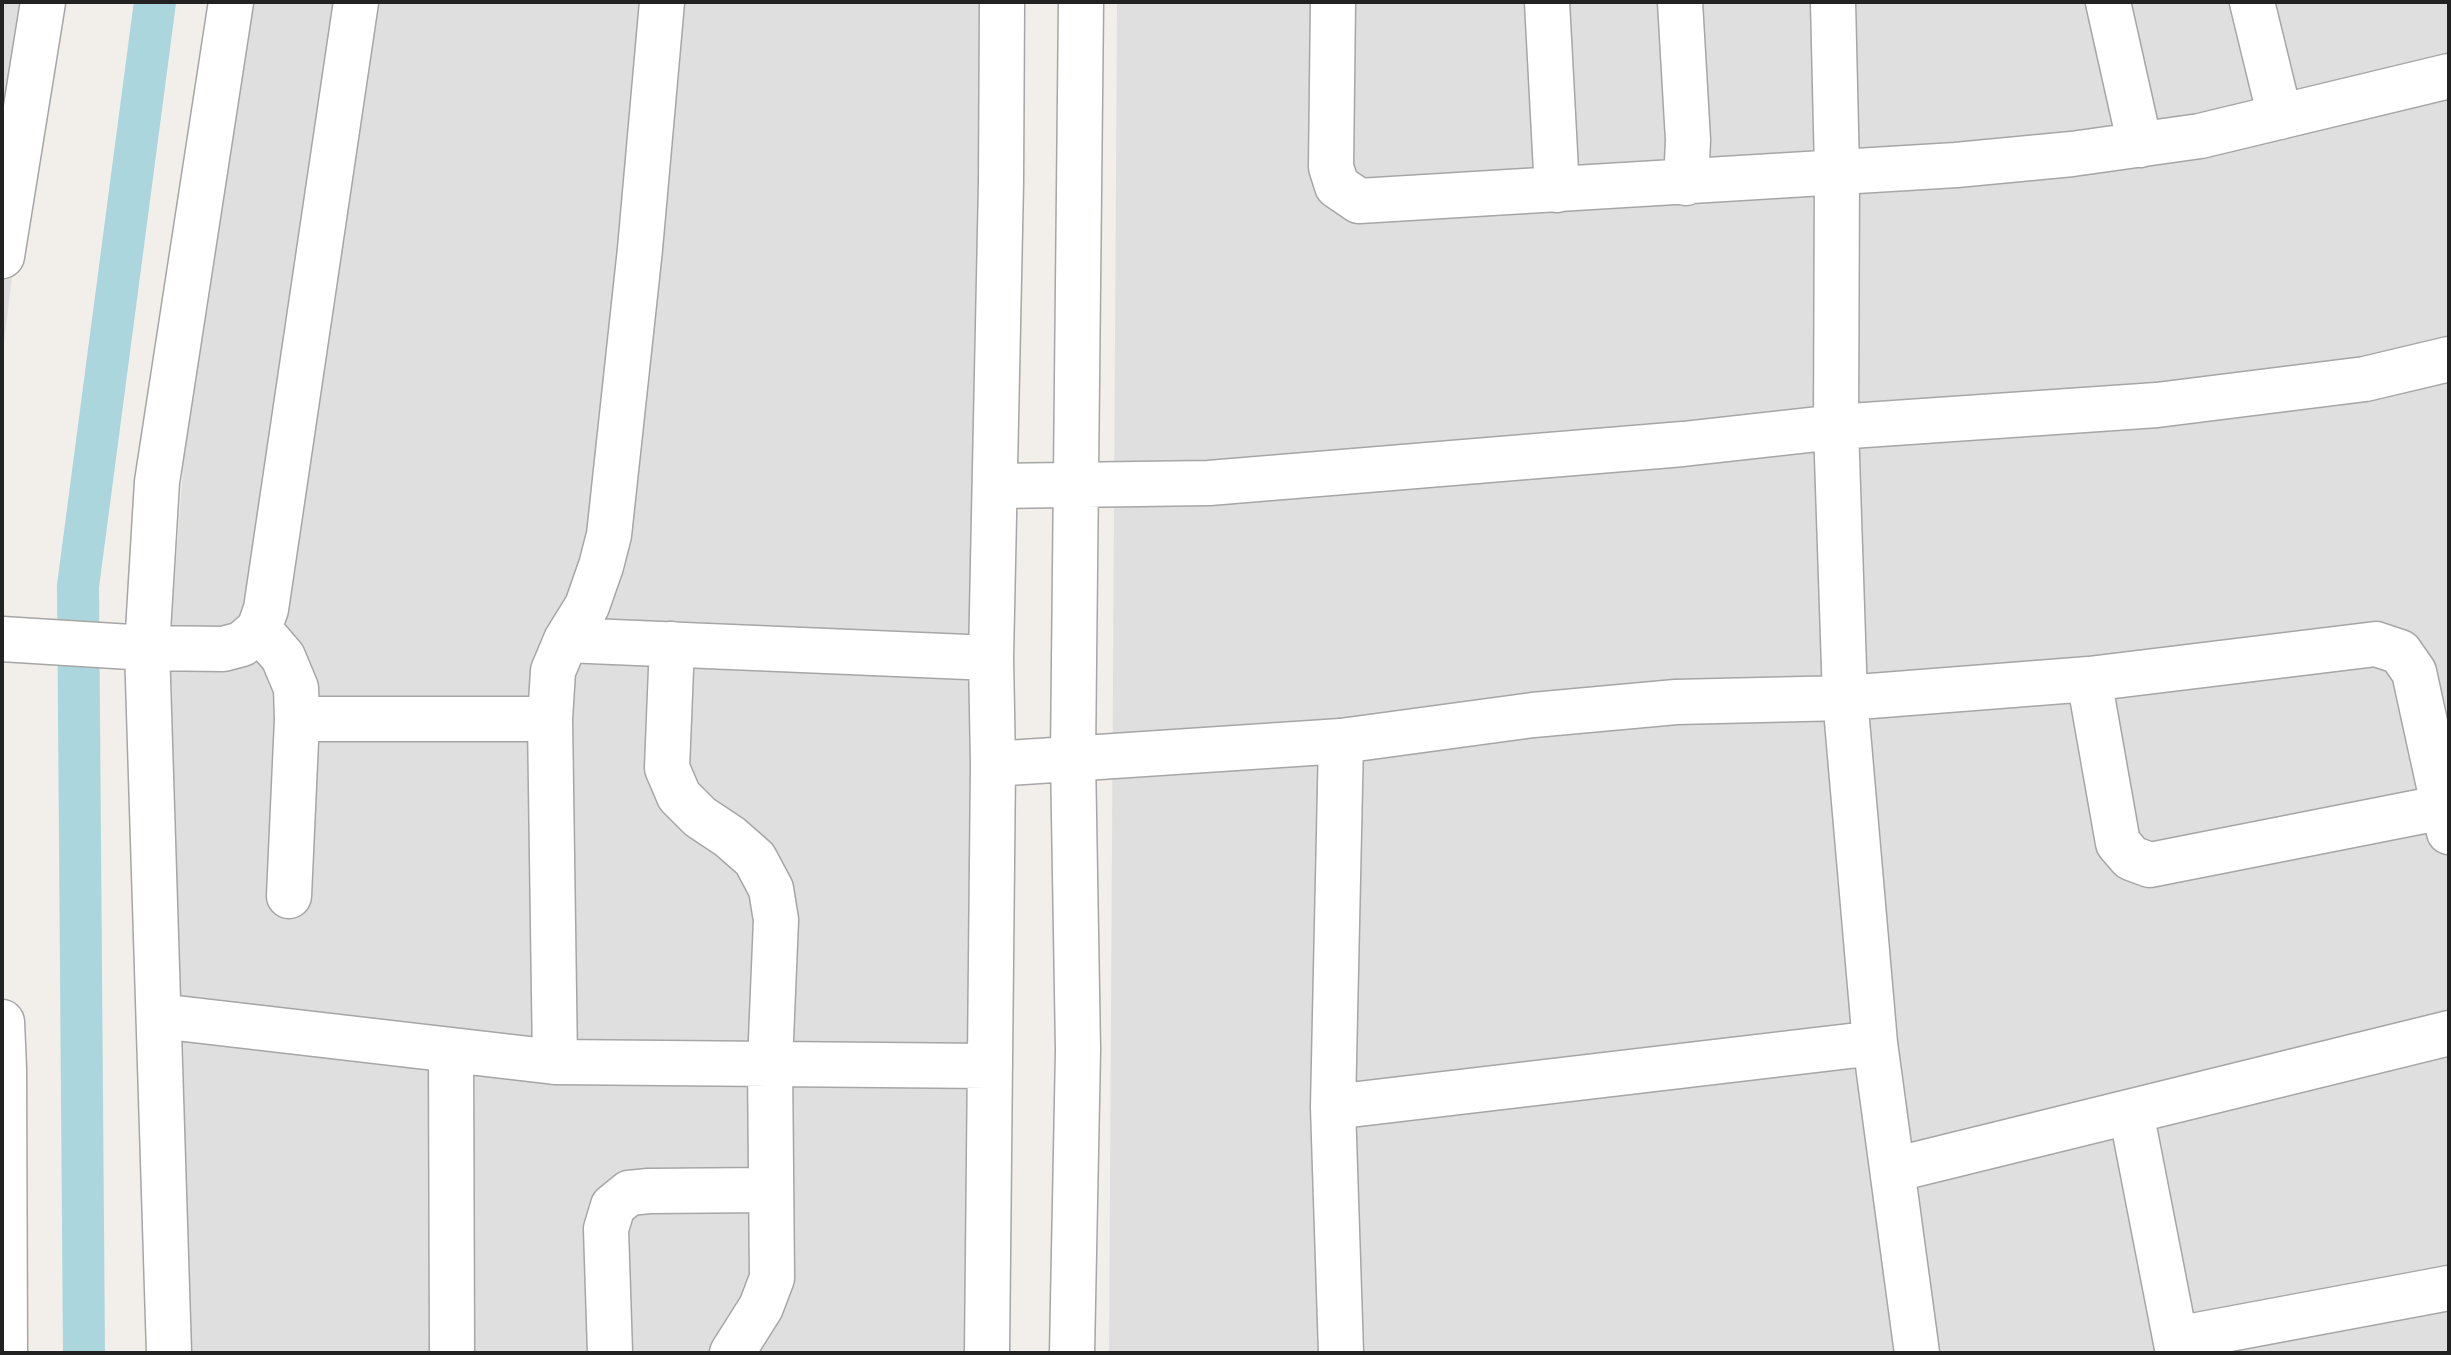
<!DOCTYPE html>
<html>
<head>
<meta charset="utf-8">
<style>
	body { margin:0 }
	#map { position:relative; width:2451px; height:1355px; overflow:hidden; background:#f2eee9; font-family:Karla,sans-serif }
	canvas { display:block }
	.frame { position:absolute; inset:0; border:4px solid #222; pointer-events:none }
</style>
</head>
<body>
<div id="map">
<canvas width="2451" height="1355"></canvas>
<div class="frame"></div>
</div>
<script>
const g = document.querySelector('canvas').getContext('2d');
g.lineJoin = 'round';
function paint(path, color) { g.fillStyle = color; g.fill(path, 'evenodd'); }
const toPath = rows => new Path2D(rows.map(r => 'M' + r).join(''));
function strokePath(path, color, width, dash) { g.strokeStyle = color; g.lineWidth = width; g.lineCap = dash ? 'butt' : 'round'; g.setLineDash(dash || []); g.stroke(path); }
const residential = toPath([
	[2,2,46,2,2,358],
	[241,2,983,2,974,1353,174,1353,157,813,197,282],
	[1117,2,2449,2,2449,1353,1109,1353]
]);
const canal = toPath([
	[84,1353,78,586,155,2]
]);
const minor = toPath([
	[1333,2,1331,167,1337,186,1359,201,1956,165,2072,154,2200,136,2449,76],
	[1547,2,1557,190],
	[1680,2,1688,140,1686,183],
	[1833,2,1837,171,1836,427,1845,698,1875,1043,1917,1353],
	[2108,2,2140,145],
	[2252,2,2280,117],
	[2,256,43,2],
	[995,486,1209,483,1683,444,1836,427,2157,405,2365,379,2449,359],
	[259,629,283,657,296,688,297,719,289,896],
	[2,639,147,648,223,649,242,644,259,629,266,609,356,2],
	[566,640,991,658],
	[672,644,667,768,679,796,700,817,730,837,755,859,771,889,776,920,770,1063,772,1278,761,1307,732,1353],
	[2089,679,2118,843,2131,858,2150,865,2444,807],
	[297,719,550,719],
	[1341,741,1333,1107,1341,1353],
	[993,764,1341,741,1533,715,1676,702,1845,698,2089,679,2376,644,2400,652,2414,672,2449,832],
	[159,1016,555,1062,989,1066],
	[2,1022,4,1068,5,1353],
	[451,1051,452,1353],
	[555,1062,550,719,553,671,566,640,587,606,601,566,609,535,640,249,662,2],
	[1333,1107,1875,1043],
	[2131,1112,2178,1353],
	[1893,1170,2449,1033],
	[2176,1339,2449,1288],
	[169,1353,147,648,157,482,231,2],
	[610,1353,606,1229,613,1206,629,1193,649,1191,771,1190],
	[987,1353,993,764,991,658,1001,183,1002,2],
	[1072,1353,1078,1050,1073,757,1081,2]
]);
paint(residential, '#e0dfdf');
strokePath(canal, '#abd6de', 42);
strokePath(minor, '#a6a6a6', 47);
strokePath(minor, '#fff', 44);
</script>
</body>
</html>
